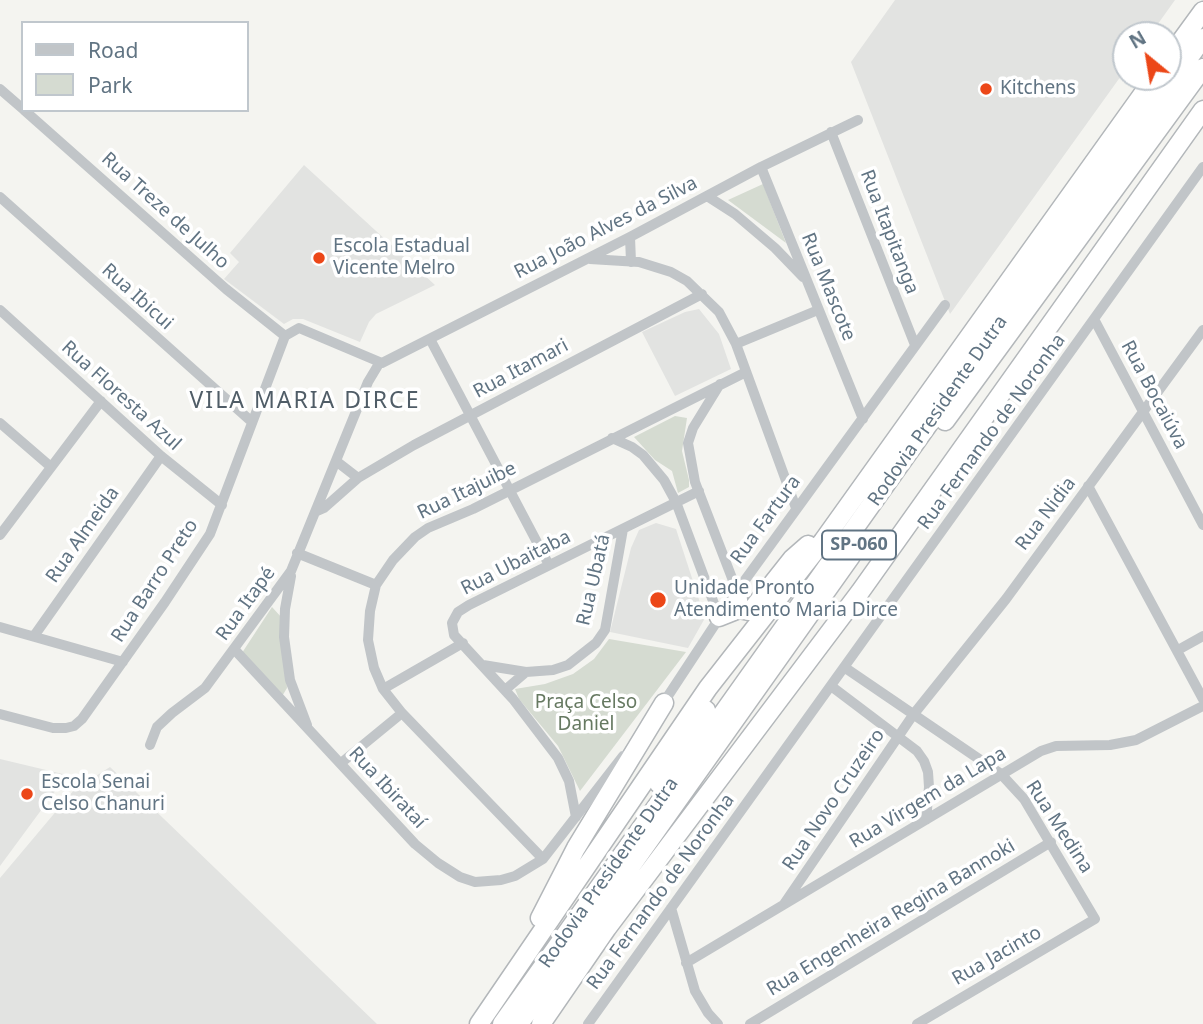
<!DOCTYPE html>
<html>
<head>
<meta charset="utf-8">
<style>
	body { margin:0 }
	#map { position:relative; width:1203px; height:1024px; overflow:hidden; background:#f4f4f0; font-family:"Noto Sans",sans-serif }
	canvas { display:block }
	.legend { position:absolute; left:21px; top:21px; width:228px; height:91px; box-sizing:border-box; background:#fff; border:2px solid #c0c7cd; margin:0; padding:9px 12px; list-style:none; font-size:21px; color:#617483 }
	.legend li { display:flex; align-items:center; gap:14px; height:35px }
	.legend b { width:35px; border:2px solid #c0c7cd }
	.north { position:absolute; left:1112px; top:21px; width:70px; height:70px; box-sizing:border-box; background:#fff; border:2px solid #c0c7cd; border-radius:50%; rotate:330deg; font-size:19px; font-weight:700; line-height:28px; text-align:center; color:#617483 }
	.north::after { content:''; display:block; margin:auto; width:24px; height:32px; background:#ec4718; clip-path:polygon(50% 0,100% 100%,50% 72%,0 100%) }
</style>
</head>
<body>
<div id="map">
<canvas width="1203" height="1024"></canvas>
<ul class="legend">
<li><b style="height:9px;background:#c1c5c8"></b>Road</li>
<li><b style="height:19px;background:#d5dbd1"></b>Park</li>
</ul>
<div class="north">N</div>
</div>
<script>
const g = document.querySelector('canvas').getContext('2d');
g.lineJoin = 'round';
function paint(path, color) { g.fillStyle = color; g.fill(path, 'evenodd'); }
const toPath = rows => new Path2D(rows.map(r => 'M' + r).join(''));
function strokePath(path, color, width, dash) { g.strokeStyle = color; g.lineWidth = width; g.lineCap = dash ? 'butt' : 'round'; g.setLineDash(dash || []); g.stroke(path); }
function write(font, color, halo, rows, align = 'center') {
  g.font = font + ' "Noto Sans",sans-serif'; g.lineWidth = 7; g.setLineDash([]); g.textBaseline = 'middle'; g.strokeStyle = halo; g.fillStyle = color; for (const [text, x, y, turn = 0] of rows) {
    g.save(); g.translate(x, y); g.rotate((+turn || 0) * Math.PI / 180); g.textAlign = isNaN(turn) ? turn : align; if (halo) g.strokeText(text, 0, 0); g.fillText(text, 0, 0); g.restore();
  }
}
const built = toPath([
	[895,0,1175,0,1150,35,1126,35,1126,69,950,314,851,62],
	[304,165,435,285,376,314,369,322,360,342,303,319,293,319,284,324,224,279,239,262,230,253],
	[699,309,719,334,731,369,675,396,642,332,685,312],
	[656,523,676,529,705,618,688,648,610,632,631,548,639,530],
	[0,759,67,775,0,866],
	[110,767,377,1024,0,1024,0,878,74,790]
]);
const green = toPath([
	[763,184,786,243,728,200],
	[675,416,687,418,682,451,689,480,689,487,678,493,672,471,655,460,634,437],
	[272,607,282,618,287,688,278,703,238,659],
	[609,639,686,652,580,791,558,746,519,699,515,689,545,684,573,674,594,659]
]);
const street = toPath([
	[0,89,23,109],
	[24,110,226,289,285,336],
	[831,132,915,345],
	[761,167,863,419],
	[707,196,735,214,775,248,803,277],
	[0,197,252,422],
	[630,237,631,262],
	[590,259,639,262,671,272,687,281,719,312,736,344,796,508],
	[0,310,161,456,222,505],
	[1094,319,1203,525],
	[285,336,299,328,382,363,630,237,761,167,858,120],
	[430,339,549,565],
	[736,344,818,310],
	[720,384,693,428,688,443,695,482,737,591],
	[0,423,51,467],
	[612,438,632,447,643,455,664,480,676,502,719,617],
	[336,461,358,478],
	[1088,486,1203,699],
	[315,512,324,508,358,478,414,445,702,294],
	[0,535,101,401],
	[297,553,376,585],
	[291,576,285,609,284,637,290,680,307,725],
	[0,627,123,662],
	[34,636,161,456],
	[234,649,415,844,438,863,460,877,475,882,501,880,515,876,543,859,623,756],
	[1178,650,1203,636],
	[483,665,526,672,553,670,568,665,596,643,605,630,607,619,623,529],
	[844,667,1001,774,1024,799,1095,919,917,1024],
	[831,686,917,751,924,761,928,772,929,787,926,820],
	[383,689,463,643],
	[505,690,526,672],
	[662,705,737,591,945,305],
	[0,714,53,728,66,728,74,726,82,719,165,602,210,534,285,336],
	[150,745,157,727,172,713,205,688,291,571,368,382,380,362],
	[341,763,402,713],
	[576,817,569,781,558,758,513,699,454,635,452,623,458,612,469,605,699,491],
	[543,859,402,713,383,689,374,668,368,640,370,611,376,585,393,560,415,537,428,528,473,509,746,372],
	[784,904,913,715,1006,599,1203,330],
	[671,908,695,991,708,1013,718,1024],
	[686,963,1041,751,1056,746,1110,745,1136,740,1203,706],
	[588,1024,1203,167],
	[750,1024,1051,842]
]);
const highway = toPath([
	[1168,59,1203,11],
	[945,421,1203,68],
	[737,591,739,609],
	[719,617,739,609,749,611,754,607,792,559,808,545],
	[659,784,706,710],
	[540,918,576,848,664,703],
	[479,1024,708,688,823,541,1155,77],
	[502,1024,1203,38],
	[519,1024,851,556],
	[541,1024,607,928,860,592,1203,110]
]);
const markers = [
	[986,89,7,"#ec4718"],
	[319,258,7,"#ec4718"],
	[658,600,9,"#ec4718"],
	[27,794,7,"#ec4718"]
];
const shields = [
	[859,545,74]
];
const shieldNames = [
	["SP-060",859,545]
];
const poiNames = [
	["Kitchens",1000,89],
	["Escola Estadual",333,247],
	["Vicente Melro",333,269],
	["Unidade Pronto",674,589],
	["Atendimento Maria Dirce",674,611],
	["Escola Senai",41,783],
	["Celso Chanuri",41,805]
];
const streetNames = [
	["Rua Treze de Julho",165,211,42],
	["Rua João Alves da Silva",606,228,-27],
	["Rua Itapitanga",889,232,69],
	["Rua Mascote",828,287,68],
	["Rua Ibicui",137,297,42],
	["Rua Itamari",521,369,-28],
	["Rua Bocaiúva",1154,395,62],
	["Rua Floresta Azul",121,396,42],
	["Rodovia Presidente Dutra",938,411,-55],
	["Rua Fernando de Noronha",992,432,-54],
	["Rua Itajuibe",467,491,-26],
	["Rua Nidia",1046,514,-53],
	["Rua Fartura",766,520,-54],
	["Rua Almeida",83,535,-55],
	["Rua Ubaitaba",516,563,-27],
	["Rua Ubatá",594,580,-77],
	["Rua Barro Preto",155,581,-57],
	["Rua Itapé",246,604,-54],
	["Rua Ibirataí",387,788,47],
	["Rua Virgem da Lapa",928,798,-31],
	["Rua Novo Cruzeiro",834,800,-56],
	["Rua Medina",1059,827,57],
	["Rodovia Presidente Dutra",609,873,-55],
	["Rua Fernando de Noronha",661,892,-54],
	["Rua Engenheira Regina Bannoki",891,918,-31],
	["Rua Jacinto",997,956,-30]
];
const parkNames = [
	["Praça Celso",586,703],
	["Daniel",586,725]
];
const quarterNames = [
	["VILA MARIA DIRCE",305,401]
];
paint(built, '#e2e3e1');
paint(green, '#d5dbd1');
strokePath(highway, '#b3b7ba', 21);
strokePath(street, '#c1c5c8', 10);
strokePath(highway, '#fff', 18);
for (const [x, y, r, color] of markers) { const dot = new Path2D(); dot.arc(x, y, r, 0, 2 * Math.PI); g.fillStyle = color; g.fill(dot); strokePath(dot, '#fff', 2.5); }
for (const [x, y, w] of shields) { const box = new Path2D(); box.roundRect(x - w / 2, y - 14.5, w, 29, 5); g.fillStyle = '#fff'; g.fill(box); strokePath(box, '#617483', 2); }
write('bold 18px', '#617483', null, shieldNames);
write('19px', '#617483', '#fff', poiNames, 'left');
write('19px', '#617483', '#fff', streetNames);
write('19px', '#667961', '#fff', parkNames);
g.letterSpacing = '2px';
write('23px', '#505d67', '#fff', quarterNames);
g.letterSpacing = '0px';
</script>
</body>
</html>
